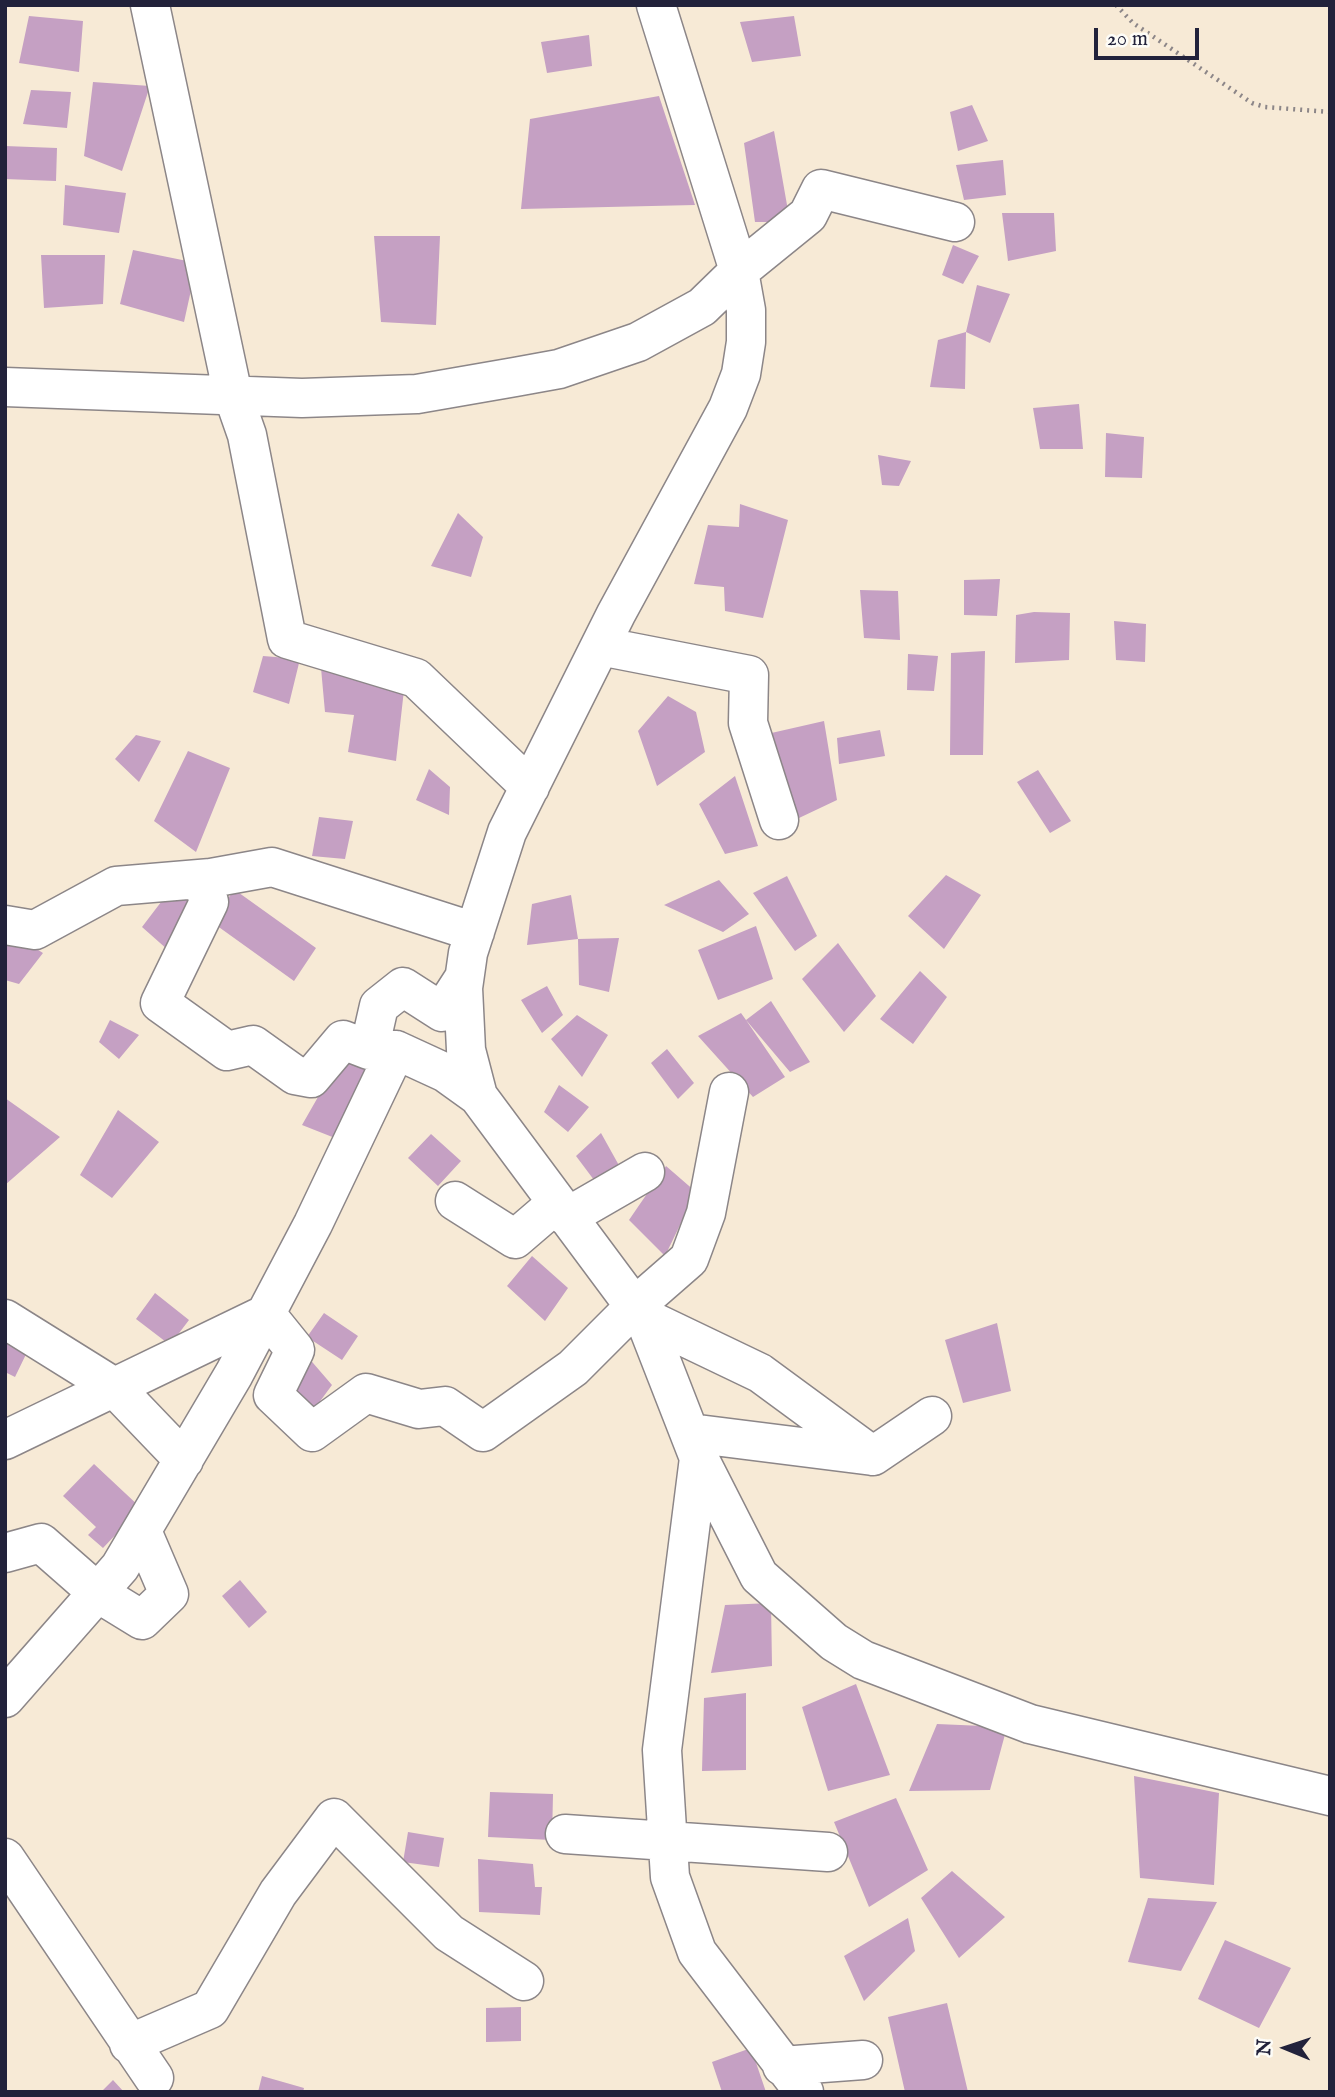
<!DOCTYPE html>
<html>
<head>
<meta charset="utf-8">
<style>
	body { margin:0 }
	#map { position:relative; width:1335px; height:2097px; overflow:hidden; background:#f7ead6; font-family:"IM FELL English",serif }
	canvas { display:block }
	.frame { position:absolute; inset:0; border:7px solid #22223b; pointer-events:none }
	.north { position:absolute; left:1251px; top:2013px; width:70px; height:70px; -webkit-text-stroke:5px #fdfcf7; paint-order:stroke; rotate:272deg; font-size:19px; font-weight:700; line-height:28px; text-align:center; color:#22223b }
	.north::after { content:''; display:block; margin:auto; width:24px; height:32px; background:#22223b; clip-path:polygon(50% 0,100% 100%,50% 72%,0 100%) }
	.scale { position:absolute; left:1094px; top:28px; width:105px; height:32px; box-sizing:border-box; border:4px solid #22223b; border-top:0; padding-left:9px; font-size:21px; line-height:24px; white-space:nowrap; color:#22223b; -webkit-text-stroke:5px #fdfcf7; paint-order:stroke }
</style>
</head>
<body>
<div id="map">
<canvas width="1335" height="2097"></canvas>
<div class="frame"></div>
<div class="north">N</div>
<div class="scale">20 m</div>
</div>
<script>
const g = document.querySelector('canvas').getContext('2d');
g.lineJoin = 'round';
function paint(path, color) { g.fillStyle = color; g.fill(path, 'evenodd'); }
const toPath = rows => new Path2D(rows.map(r => 'M' + r).join(''));
function strokePath(path, color, width, dash) { g.strokeStyle = color; g.lineWidth = width; g.lineCap = dash ? 'butt' : 'round'; g.setLineDash(dash || []); g.stroke(path); }
const building = toPath([
	[29,16,83,21,79,72,19,63],
	[794,16,801,56,752,62,740,22],
	[589,35,592,66,547,73,541,42],
	[93,82,150,86,122,171,84,156],
	[31,90,71,92,67,128,23,124],
	[659,96,695,205,521,209,530,119],
	[972,105,988,141,958,151,950,112],
	[774,131,790,222,755,222,744,143],
	[5,146,57,148,56,181,5,179],
	[1003,160,1006,195,964,200,956,165],
	[65,185,126,193,119,233,63,225],
	[1002,213,1054,213,1056,251,1008,261],
	[374,236,440,236,436,325,381,322],
	[953,245,979,256,963,284,942,275],
	[133,250,197,263,184,322,120,304],
	[41,255,105,255,103,304,44,308],
	[977,285,1010,294,990,343,966,332],
	[966,332,965,389,930,387,938,340],
	[1079,404,1083,449,1040,449,1033,408],
	[1106,433,1144,437,1142,478,1105,477],
	[878,455,911,461,899,486,882,485],
	[740,504,788,520,763,618,725,611,724,587,694,584,708,525,739,527],
	[458,513,483,537,471,577,431,566],
	[1000,579,997,616,964,615,964,580],
	[860,590,898,591,900,640,864,638],
	[1034,612,1070,613,1069,660,1015,663,1016,615],
	[1114,621,1146,624,1145,662,1116,660],
	[985,651,983,755,950,755,951,653],
	[908,654,938,656,934,691,907,690],
	[263,656,300,659,289,704,253,692],
	[321,668,405,681,396,761,348,752,354,715,325,712],
	[668,696,696,712,705,752,657,786,638,731],
	[824,721,837,800,799,818,767,734],
	[880,730,885,756,839,764,837,738],
	[136,735,161,741,139,782,115,759],
	[188,751,230,768,196,852,154,821],
	[429,769,450,787,449,815,416,800],
	[1038,770,1071,821,1050,833,1017,782],
	[735,776,758,846,725,854,699,804],
	[319,817,353,821,345,859,312,856],
	[946,875,981,895,944,949,908,916],
	[787,876,817,936,795,951,753,893],
	[719,880,749,914,723,932,664,905],
	[174,885,199,903,168,950,142,927],
	[235,890,316,948,294,981,209,920],
	[571,895,578,939,527,945,532,904],
	[756,926,773,979,718,1000,698,950],
	[6,930,43,953,19,984,5,980],
	[619,938,609,992,579,985,578,939],
	[838,943,876,996,844,1032,802,979],
	[920,971,947,997,913,1044,880,1019],
	[547,986,563,1015,542,1033,521,1000],
	[771,1001,810,1062,790,1072,746,1020,785,1077,753,1097,698,1036,741,1013,746,1020],
	[577,1015,608,1035,582,1077,551,1039],
	[110,1020,139,1035,119,1059,99,1042],
	[346,1048,375,1066,340,1140,302,1125],
	[667,1049,694,1083,678,1099,651,1063],
	[559,1085,589,1107,568,1132,544,1112],
	[5,1098,60,1137,5,1185],
	[118,1110,159,1142,112,1198,80,1175],
	[601,1133,621,1169,603,1192,576,1156],
	[431,1134,461,1161,438,1186,408,1158],
	[666,1166,696,1192,665,1256,629,1220],
	[532,1256,568,1288,545,1321,507,1286],
	[155,1293,189,1320,170,1345,136,1319],
	[324,1313,358,1336,342,1360,307,1337],
	[997,1323,1011,1391,963,1403,945,1340],
	[5,1331,31,1344,15,1377,5,1372],
	[307,1356,332,1385,307,1419,282,1390],
	[94,1464,141,1508,103,1548,88,1535,96,1527,63,1496],
	[240,1580,267,1612,249,1628,222,1596],
	[771,1603,772,1666,711,1673,725,1605],
	[856,1684,890,1775,828,1791,802,1707],
	[746,1693,746,1770,702,1771,704,1698],
	[937,1724,1007,1727,990,1790,909,1791],
	[1134,1776,1219,1793,1214,1885,1140,1878],
	[490,1792,553,1794,552,1840,488,1837],
	[896,1798,928,1870,869,1907,834,1822],
	[408,1832,444,1838,439,1867,403,1862],
	[478,1859,533,1864,535,1887,542,1887,540,1915,479,1912],
	[952,1871,1005,1917,959,1958,921,1898],
	[1148,1898,1217,1902,1181,1971,1128,1962],
	[908,1918,915,1951,864,2001,844,1956],
	[1225,1940,1291,1968,1259,2028,1198,1999],
	[947,2003,968,2092,905,2092,888,2017],
	[521,2007,521,2041,486,2042,486,2008],
	[751,2048,766,2092,722,2092,712,2062],
	[262,2076,304,2088,303,2092,258,2092],
	[113,2080,124,2092,101,2092]
]);
const path = toPath([
	[1116,5,1133,23,1252,103,1265,107,1330,112]
]);
const minor = toPath([
	[150,5,233,395,247,435,287,639,416,678,530,787],
	[656,5,739,271,746,310,746,342,741,374,728,408,616,614,507,832,468,953,463,988,466,1050,478,1096,646,1322,699,1458,662,1750,670,1877,697,1952,804,2092],
	[5,387,302,398,417,394,515,377,559,369,638,342,702,307,739,271,808,215,821,189,955,222],
	[600,646,749,675,748,723,779,820],
	[202,879,209,902,160,1003,227,1051,253,1045,295,1075,311,1078,343,1040,369,1050,396,1050],
	[5,925,35,930,116,886,211,878,272,867,475,932],
	[369,1050,379,1006,403,987,442,1012,464,978],
	[455,1201,515,1239,557,1203],
	[567,1217,645,1172],
	[641,1316,760,1373,873,1456],
	[5,1319,114,1387,184,1460],
	[690,1433,873,1456,932,1416],
	[5,1440,266,1314,295,1350,273,1395,312,1432,366,1393,419,1409,445,1406,483,1432,573,1368,634,1307,689,1259,706,1213,729,1092],
	[699,1458,759,1576,834,1642,863,1660,1030,1724,1330,1796],
	[5,1553,41,1543,98,1593,142,1620,169,1594,142,1531],
	[5,1698,120,1567,234,1374,313,1224,396,1050,446,1073,478,1096],
	[565,1834,828,1852],
	[5,1858,154,2078],
	[129,2044,210,2009,278,1893,334,1818,449,1933,524,1981],
	[782,2066,863,2060]
]);
paint(building, '#c5a0c3');
strokePath(minor, '#8c8688', 41);
strokePath(path, '#8c8688', 4.5, [2, 5]);
strokePath(minor, '#fff', 38);
</script>
</body>
</html>
